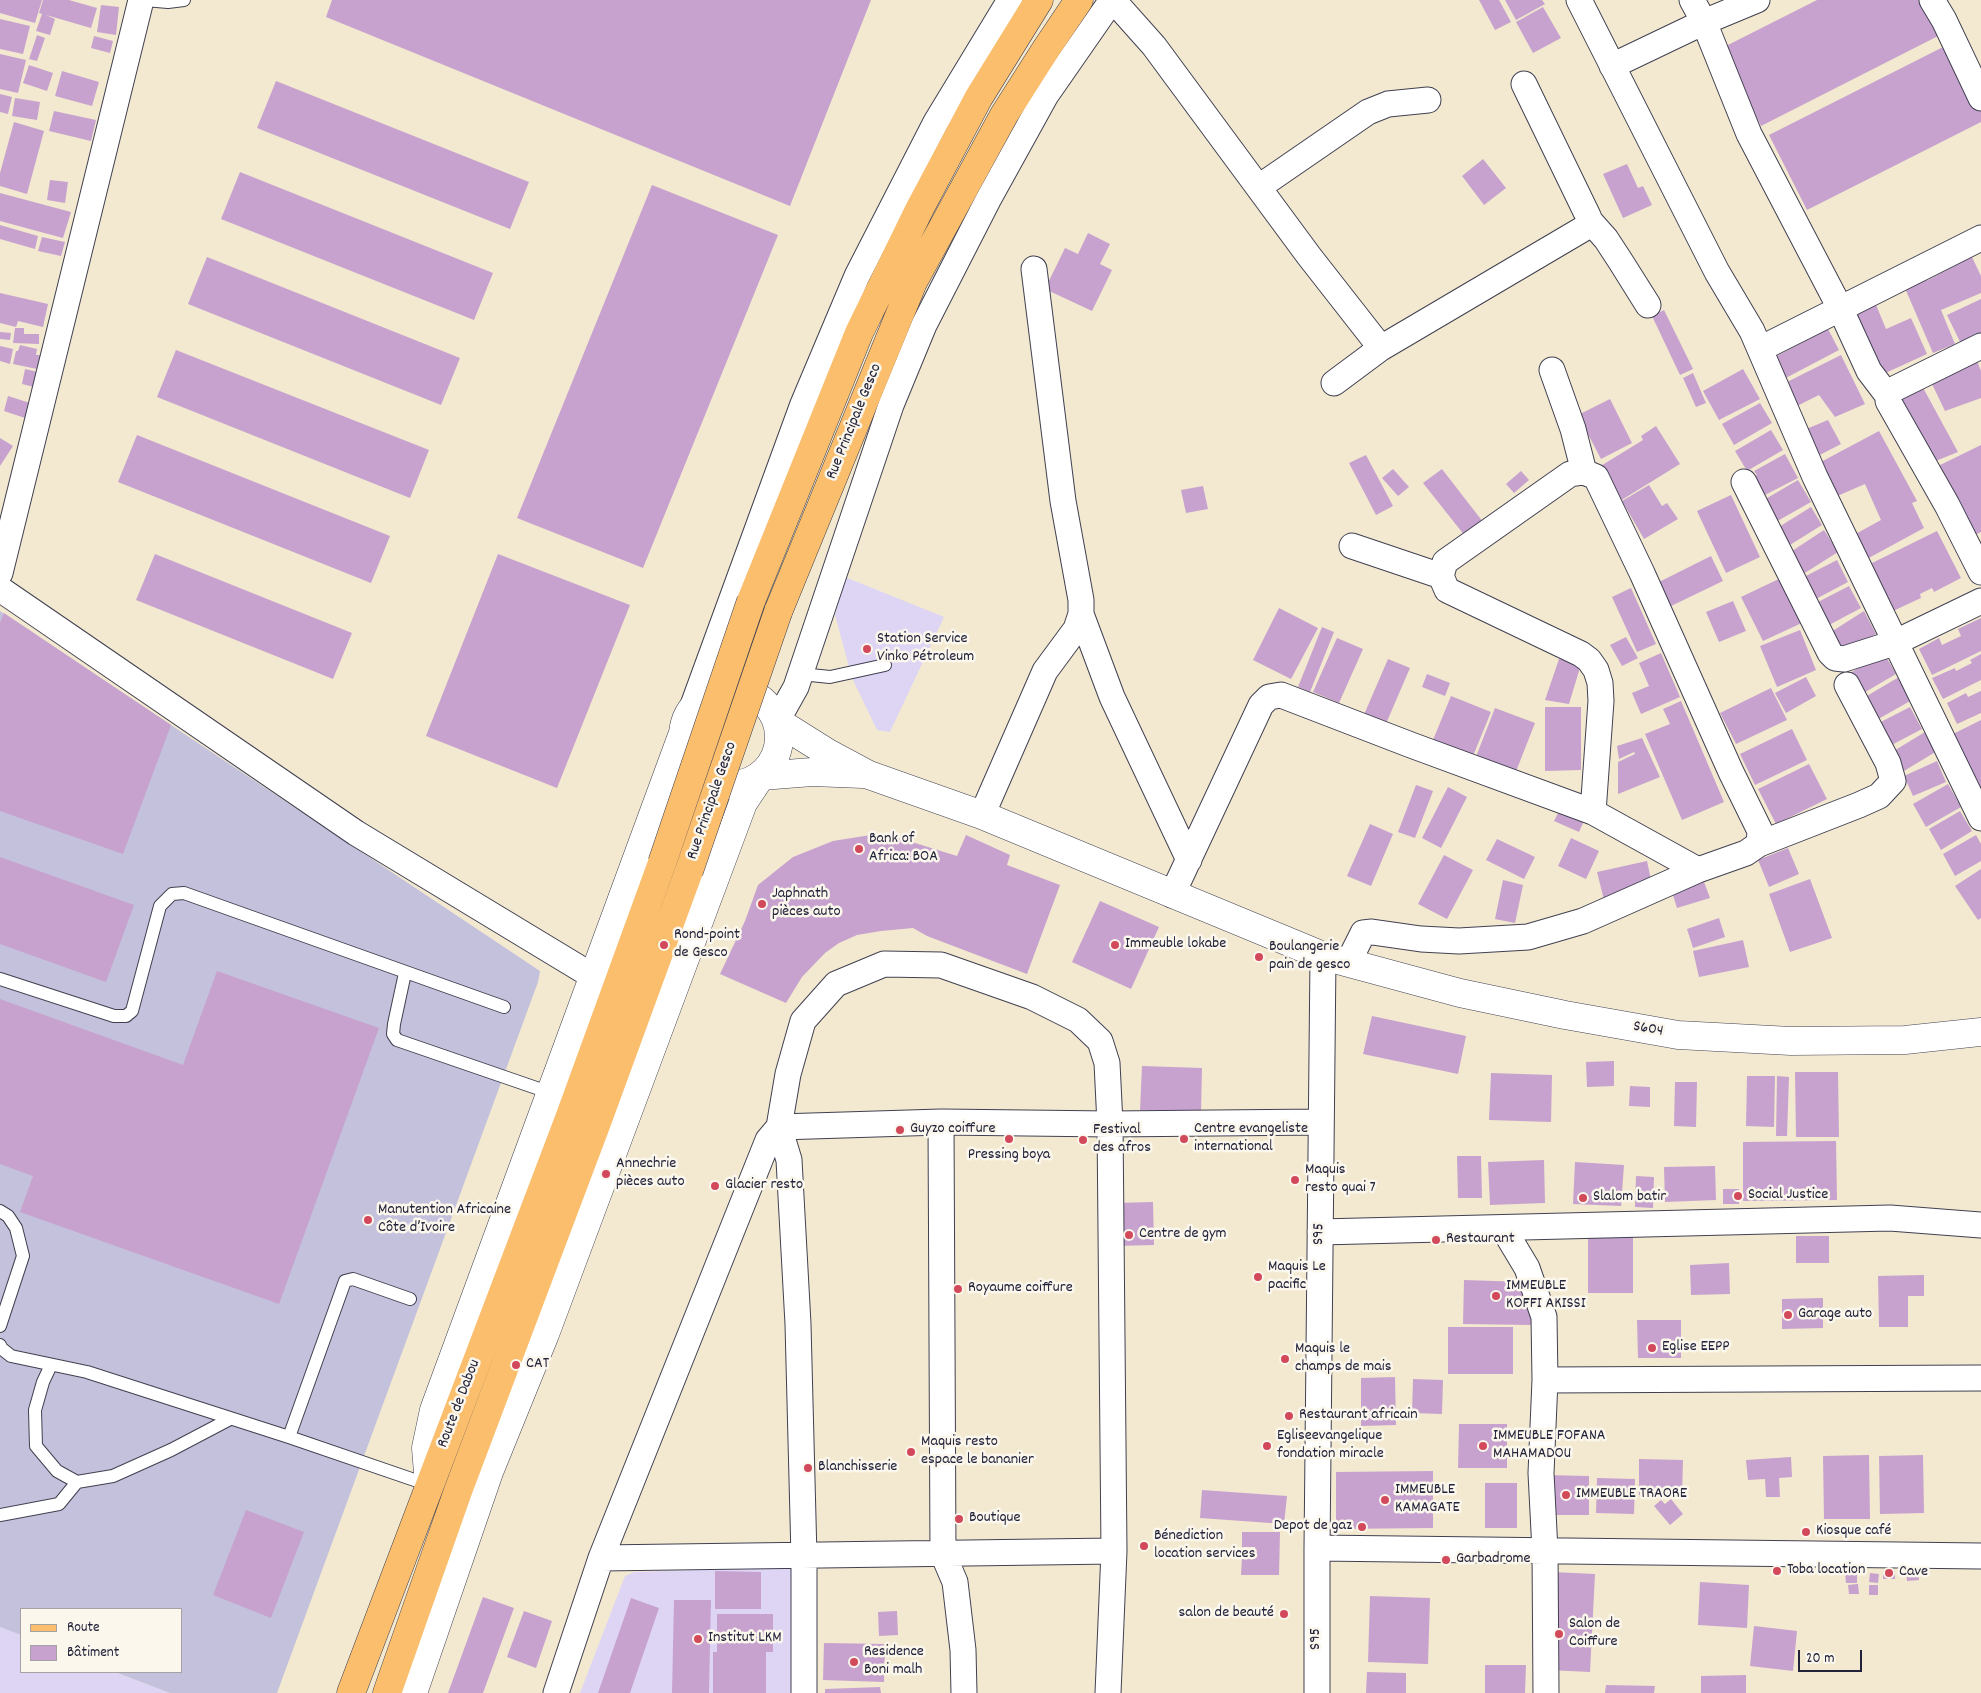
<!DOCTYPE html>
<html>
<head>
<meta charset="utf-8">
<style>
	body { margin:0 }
	#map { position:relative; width:1981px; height:1693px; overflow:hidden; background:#f2e9d0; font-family:Dekko,sans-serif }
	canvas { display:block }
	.legend { position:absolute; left:20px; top:1608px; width:162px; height:65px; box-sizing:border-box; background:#fbf7ec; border:1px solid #a4a2a5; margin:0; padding:6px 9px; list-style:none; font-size:15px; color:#22223b }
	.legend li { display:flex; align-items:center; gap:10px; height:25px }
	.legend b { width:25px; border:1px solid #a4a2a5 }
	.scale { position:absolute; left:1798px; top:1650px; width:64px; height:22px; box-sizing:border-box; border:2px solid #22223b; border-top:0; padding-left:6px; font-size:15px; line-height:18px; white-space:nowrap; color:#22223b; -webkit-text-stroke:4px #fbf7ec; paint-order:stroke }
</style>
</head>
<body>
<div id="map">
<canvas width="1981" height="1693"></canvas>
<ul class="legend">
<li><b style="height:6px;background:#fabe6d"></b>Route</li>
<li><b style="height:14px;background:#c7a2ce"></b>Bâtiment</li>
</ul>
<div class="scale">20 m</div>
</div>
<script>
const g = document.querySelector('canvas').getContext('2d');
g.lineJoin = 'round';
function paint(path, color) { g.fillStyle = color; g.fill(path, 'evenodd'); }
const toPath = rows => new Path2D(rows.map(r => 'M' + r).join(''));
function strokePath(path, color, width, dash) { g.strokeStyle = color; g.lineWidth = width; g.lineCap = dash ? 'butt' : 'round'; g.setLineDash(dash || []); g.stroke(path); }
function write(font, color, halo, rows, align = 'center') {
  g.font = font + ' Dekko,sans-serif'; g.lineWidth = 5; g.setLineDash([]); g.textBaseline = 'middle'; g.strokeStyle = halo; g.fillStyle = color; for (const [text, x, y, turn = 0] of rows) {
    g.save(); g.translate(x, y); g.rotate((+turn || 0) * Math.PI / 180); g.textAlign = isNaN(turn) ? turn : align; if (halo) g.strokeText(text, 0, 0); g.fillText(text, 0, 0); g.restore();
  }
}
const built = toPath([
	[845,577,944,617,890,732,877,730,852,678,835,615],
	[794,1567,795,1693,580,1693,625,1576,634,1572],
	[0,1627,21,1635,21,1672,115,1672,170,1693,0,1693]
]);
const industrial = toPath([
	[0,611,540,971,538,982,277,1693,170,1693,115,1672,181,1672,181,1609,21,1609,21,1635,0,1627]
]);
const building = toPath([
	[0,0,42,0,35,23,0,13],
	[43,0,69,0,97,8,91,28,46,15,55,19,50,35,36,31,42,14,39,13],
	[332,0,871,0,790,206,326,17],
	[1479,0,1499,0,1511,22,1495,30],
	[1505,0,1542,0,1545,4,1516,20],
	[1817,0,1927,0,1944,33,1761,126,1722,48],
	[101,5,119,7,116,35,97,32],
	[1543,7,1561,38,1533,53,1516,22],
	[0,19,30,26,23,54,0,49],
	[37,35,45,38,37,61,29,59],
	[94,36,113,41,110,53,91,48],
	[1949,44,1981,106,1981,122,1807,210,1769,135],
	[0,54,26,60,18,93,0,89],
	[29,65,53,73,47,91,23,83],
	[62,71,99,82,92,106,55,96],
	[276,81,529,182,510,229,257,128],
	[0,94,12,97,8,114,0,112],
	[15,98,40,102,37,120,12,116],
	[54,111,96,120,91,141,49,131],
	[14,122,44,131,27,194,0,186,0,173],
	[1483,159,1506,188,1484,205,1462,176],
	[1627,164,1638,188,1643,186,1652,205,1623,218,1603,174],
	[240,172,493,273,474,320,221,219],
	[50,180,68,182,65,203,47,200],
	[652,185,778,235,643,568,517,518],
	[0,193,71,212,63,238,0,221],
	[0,225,38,236,35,249,0,239],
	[1088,233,1110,244,1100,264,1112,270,1092,311,1045,289,1065,248,1078,254],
	[42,237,65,242,61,256,38,251],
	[207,257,460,358,441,405,188,304],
	[1972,257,1981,276,1981,293,1941,310,1955,344,1933,353,1904,286,1928,280],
	[0,293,48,304,43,327,18,321,16,327,0,323],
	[1981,299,1981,340,1963,348,1947,315],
	[1874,300,1886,329,1911,318,1927,354,1881,375,1852,311],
	[1664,310,1693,369,1680,375,1652,316],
	[15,328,24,328,24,334,39,334,39,344,13,343],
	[1828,329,1839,350,1782,380,1771,359],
	[0,332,11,333,10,340,0,339],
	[20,345,37,349,36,355,40,355,37,369,13,364,16,351,18,351],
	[0,346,13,349,10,364,0,361],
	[176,350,429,450,410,498,157,397],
	[1841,355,1865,404,1835,417,1819,395,1791,409,1779,386],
	[1977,361,1981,371,1981,398,1945,411,1932,384],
	[25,369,38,372,34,387,22,384],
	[1743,369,1760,399,1719,420,1703,391],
	[1693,373,1706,403,1696,407,1683,378],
	[1921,384,1958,452,1928,464,1898,399],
	[8,396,30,403,25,418,4,411],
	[1610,399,1632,443,1601,459,1578,415],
	[1760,403,1772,423,1734,445,1722,424],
	[1828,420,1841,444,1812,459,1799,432],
	[1656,426,1680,464,1620,501,1599,467,1643,440,1641,436],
	[1771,430,1783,450,1747,471,1735,451],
	[1879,431,1917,501,1912,503,1924,528,1865,560,1852,536,1881,520,1865,484,1835,497,1819,463],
	[137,435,390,536,371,583,118,482],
	[0,438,13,446,0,466],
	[1981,445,1981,532,1969,538,1934,468],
	[1785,454,1798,478,1759,498,1749,478,1757,475,1754,471],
	[1366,455,1393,506,1376,515,1349,463],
	[1393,469,1409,487,1398,496,1382,478],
	[1442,469,1483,522,1465,536,1423,483],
	[1521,471,1529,480,1514,493,1506,484],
	[1798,480,1811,502,1774,523,1762,501],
	[1649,485,1662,506,1667,503,1678,519,1644,539,1622,501],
	[1203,486,1208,509,1186,513,1181,490],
	[1731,495,1760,557,1726,573,1697,511],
	[1811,507,1822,525,1785,548,1774,530],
	[1824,530,1838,552,1800,576,1786,555],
	[1937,531,1961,578,1934,592,1932,588,1920,594,1921,598,1893,611,1870,564],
	[155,554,352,633,333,679,136,600],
	[498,554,630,605,557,788,426,736],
	[1711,556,1723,581,1669,607,1657,583],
	[1837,560,1848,582,1814,600,1802,578],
	[1785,576,1806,621,1763,641,1741,597],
	[1849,586,1861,608,1829,625,1818,602],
	[1631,588,1656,644,1637,652,1612,597],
	[1733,601,1746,631,1719,642,1706,612],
	[1279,608,1318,628,1291,679,1253,660],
	[1864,611,1876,634,1843,652,1831,632],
	[4,613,171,725,123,854,0,811,0,623],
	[1981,618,1981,651,1932,675,1919,649,1939,638,1942,645,1961,636,1958,629],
	[1322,627,1334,632,1310,692,1298,687],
	[1800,630,1816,670,1777,687,1760,646],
	[1626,637,1638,658,1622,666,1610,645],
	[1337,638,1363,649,1339,703,1313,692],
	[1661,653,1680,697,1641,714,1632,693,1649,686,1639,663],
	[1884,653,1896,674,1862,694,1850,673],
	[1981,654,1981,680,1943,699,1932,678,1955,668,1956,671,1972,663,1970,660],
	[1388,659,1410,668,1385,726,1363,717],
	[1559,659,1582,661,1569,704,1545,700],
	[1427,674,1450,683,1445,696,1422,687],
	[1806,677,1816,696,1786,713,1775,693],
	[1899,677,1912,700,1873,722,1860,700],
	[1771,688,1787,720,1736,744,1720,713],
	[1981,691,1981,713,1957,724,1947,703,1966,693,1968,697],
	[1451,696,1491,712,1473,756,1433,740],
	[1681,701,1724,802,1682,820,1645,734,1670,724,1663,709],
	[1545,707,1581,707,1581,770,1545,771],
	[1910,707,1922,729,1884,749,1873,726],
	[1495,708,1535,723,1515,774,1475,759],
	[1981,720,1981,795,1951,735],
	[1792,729,1807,760,1755,785,1740,754],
	[1925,732,1937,751,1904,771,1892,752],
	[1642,738,1660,777,1618,794,1618,762,1635,754,1634,752,1619,759,1617,746],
	[1937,761,1946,782,1913,796,1904,776],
	[1809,764,1827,799,1776,824,1758,789],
	[1948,784,1961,807,1926,827,1913,804],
	[1416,785,1433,791,1415,838,1398,832],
	[1448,787,1467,797,1441,848,1422,838],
	[1560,809,1585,819,1579,832,1554,821],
	[1960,811,1972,831,1941,850,1929,829],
	[1370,824,1393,834,1371,886,1347,876],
	[883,833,957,856,966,835,1010,855,1007,865,1060,885,1027,974,927,936,913,928,881,931,857,935,839,943,825,953,802,977,786,1003,720,974,745,921,758,885,793,857,833,841],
	[1976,835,1981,844,1981,861,1955,876,1943,854],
	[1571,838,1599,851,1586,879,1558,866],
	[1497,839,1535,857,1524,879,1486,860],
	[1788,848,1799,874,1769,887,1758,860],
	[1444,855,1473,870,1447,919,1418,904],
	[0,857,134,905,106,982,0,944],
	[1647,861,1653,889,1604,900,1597,872],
	[1981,869,1981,918,1978,920,1955,886],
	[1810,879,1832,938,1790,952,1769,894],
	[1503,880,1523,885,1515,923,1495,919],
	[1704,882,1710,898,1677,908,1672,892],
	[1100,901,1159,927,1131,989,1072,962],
	[1719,918,1725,937,1693,948,1687,929],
	[1743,940,1749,967,1699,977,1693,951],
	[217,971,379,1028,279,1304,20,1212,33,1176,0,1164,0,999,183,1065],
	[1372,1016,1466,1036,1458,1074,1363,1054],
	[1614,1061,1614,1086,1587,1087,1586,1062],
	[1142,1066,1202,1068,1201,1112,1140,1110],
	[1795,1072,1838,1072,1839,1137,1796,1137],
	[1491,1073,1552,1075,1551,1122,1489,1120],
	[1747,1076,1775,1076,1774,1127,1746,1126],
	[1777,1076,1789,1077,1787,1136,1776,1136],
	[1675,1082,1697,1082,1696,1127,1674,1126],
	[1630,1086,1650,1087,1650,1107,1629,1106],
	[1836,1141,1837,1200,1743,1201,1743,1142],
	[1457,1156,1481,1156,1482,1198,1458,1198],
	[1544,1160,1545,1203,1490,1205,1488,1162],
	[1575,1162,1624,1165,1621,1206,1573,1204],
	[1715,1166,1716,1200,1665,1202,1664,1167],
	[1636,1176,1654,1177,1653,1208,1635,1207],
	[1723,1189,1739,1189,1739,1204,1723,1204],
	[1153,1202,1154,1245,1116,1246,1115,1203],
	[1796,1236,1829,1236,1829,1263,1796,1263],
	[1588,1237,1633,1237,1633,1293,1588,1293],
	[1729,1263,1730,1294,1691,1295,1690,1265],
	[1924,1275,1924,1296,1908,1296,1908,1327,1879,1327,1878,1276],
	[1464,1280,1524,1282,1533,1325,1463,1324],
	[1823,1298,1823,1328,1782,1329,1782,1299],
	[1637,1320,1681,1320,1681,1358,1638,1358],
	[1448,1327,1513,1327,1513,1374,1448,1374],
	[1395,1377,1396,1425,1361,1426,1361,1378],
	[1413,1379,1443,1380,1442,1414,1412,1413],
	[1459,1424,1507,1424,1507,1468,1458,1468],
	[1869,1455,1870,1519,1824,1519,1823,1456],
	[1923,1455,1924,1513,1880,1514,1879,1456],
	[1791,1457,1792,1477,1779,1478,1780,1497,1766,1497,1765,1479,1748,1480,1746,1460],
	[1639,1459,1683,1460,1682,1496,1639,1495],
	[1433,1471,1433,1528,1336,1529,1336,1472],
	[1542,1475,1589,1476,1589,1515,1542,1515],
	[1597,1478,1635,1479,1634,1514,1596,1513],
	[1485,1483,1517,1483,1517,1528,1485,1528],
	[1202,1490,1287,1496,1284,1524,1200,1518],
	[1671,1499,1683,1514,1670,1525,1654,1506,1661,1500,1665,1504],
	[246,1510,304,1532,271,1618,213,1595],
	[1242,1532,1280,1532,1279,1575,1241,1575,1242,1556,1255,1556,1255,1547,1242,1547],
	[1918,1567,1919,1580,1907,1581,1906,1568],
	[715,1571,761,1572,761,1609,715,1609],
	[1883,1571,1895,1571,1895,1579,1883,1579],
	[1552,1572,1595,1574,1590,1672,1548,1670],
	[1845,1573,1857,1573,1857,1583,1846,1583],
	[1870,1573,1879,1574,1878,1583,1869,1582],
	[1700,1582,1749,1585,1747,1628,1698,1625],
	[1858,1584,1859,1594,1849,1594,1848,1585],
	[1869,1585,1878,1585,1878,1595,1869,1595],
	[1370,1596,1430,1598,1428,1664,1368,1662],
	[483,1597,514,1608,483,1693,448,1693],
	[631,1598,659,1608,630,1693,598,1693],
	[674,1600,711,1600,709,1693,672,1693],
	[524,1611,552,1621,536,1668,507,1657],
	[897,1611,898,1635,879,1636,878,1612],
	[717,1614,773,1614,773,1652,766,1652,766,1693,713,1693,713,1652,717,1652],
	[1754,1626,1797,1631,1793,1671,1750,1666],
	[824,1643,885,1644,884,1682,823,1680],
	[1485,1665,1526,1665,1525,1693,1485,1693],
	[1367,1672,1406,1673,1406,1693,1366,1693],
	[1746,1675,1746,1693,1701,1693,1701,1676],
	[1606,1685,1655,1686,1654,1693,1605,1693],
	[880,1687,881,1693,825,1693,825,1689]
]);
const service = toPath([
	[145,0,168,2,184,0],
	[801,674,830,677,885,665],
	[405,973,394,1024,393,1034,397,1040,551,1093],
	[0,979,114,1016,126,1016,132,1011,160,906,172,894,184,893,504,1007],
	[0,1211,8,1216,16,1228,23,1256,0,1326],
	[0,1345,1,1348,11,1356,87,1372,289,1437,429,1485],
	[51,1365,43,1382,35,1410,36,1446,57,1471,77,1482,113,1476,171,1450,230,1419],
	[289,1437,345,1281,353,1279,410,1299],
	[0,1515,59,1504,77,1482]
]);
const minor = toPath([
	[1113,0,1154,46,1309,256,1381,348],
	[1579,0,1717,272,1752,331,1815,477,1981,818],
	[1692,0,1704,22,1749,134,1840,308,1869,371,1888,396],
	[1932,0,1944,20,1981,98],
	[1612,66,1704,22,1757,0],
	[1259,187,1368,112,1388,104,1428,100],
	[1590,221,1606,239,1621,262,1648,305],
	[1981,346,1896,388,1888,393,1888,401,1947,505,1981,572],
	[1760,349,1981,238],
	[1552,370,1573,429,1584,472],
	[1334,383,1381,348,1588,226,1590,221,1588,216,1524,84],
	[1744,482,1830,653,1835,658,1844,659,1894,643,1981,601],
	[1352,546,1441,576],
	[0,573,141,0],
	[0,589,356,833,594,977],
	[1081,614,1112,697,1189,860],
	[692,708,803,404,857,276,936,122,1010,0],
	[777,721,796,687,891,405,924,325,988,200,1046,95,1112,0],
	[982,815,1045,671,1076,629,1081,614,1081,600,1063,501,1034,269],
	[1759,844,1859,805,1879,796,1893,781,1888,763,1847,685],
	[1172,895,1261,705,1269,697,1281,695,1411,745,1593,812,1698,870],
	[1348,963,1363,933,1372,932,1421,939,1459,941,1528,937,1583,921,1698,870,1746,853,1759,844,1760,831,1731,772,1642,573,1596,477,1584,472,1570,474,1445,562,1441,576,1447,590,1581,654,1589,660,1596,670,1600,683,1601,701,1593,812],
	[941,1122,943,1554,955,1582,963,1650,964,1693],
	[1503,1228,1527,1268,1544,1317,1545,1380,1541,1473,1545,1551,1546,1693],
	[1320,1232,1890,1218,1981,1225],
	[1545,1380,1981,1378],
	[1317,1548,1981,1556],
	[601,1558,1114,1551],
	[556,1693,601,1558,768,1140,779,1127,788,1074,803,1021,836,984,884,964,941,965,1032,997,1078,1020,1100,1041,1107,1063,1110,1124,1114,1551,1108,1693],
	[804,1693,804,1557,798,1324,789,1160,779,1127,941,1122,1110,1124,1321,1122],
	[1317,1693,1317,1548,1323,956]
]);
const tertiary = toPath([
	'683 737a48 48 0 1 1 96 0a48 48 0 1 1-96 0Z',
	[777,721,828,753,869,775,982,815,1323,956,1460,993,1565,1015,1678,1035,1791,1041,1905,1040,1981,1032],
	[429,1485,426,1448,434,1410,683,733],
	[413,1693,489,1472,545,1334,743,803,761,776,812,772,863,774]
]);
const primary = toPath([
	[751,601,859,333,920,208,979,97,1039,0],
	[778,612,913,282,1004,115,1046,49,1079,0],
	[351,1693,570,1116,662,863],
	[387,1693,458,1491,596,1125,689,871]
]);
const primaryBridge = toPath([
	[662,863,751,601],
	[689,871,778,612]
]);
const markers = [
	[867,649,5,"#d1495b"],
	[859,849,5,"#d1495b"],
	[762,904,5,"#d1495b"],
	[664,945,5,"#d1495b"],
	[1115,945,5,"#d1495b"],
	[1259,957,5,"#d1495b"],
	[900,1130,5,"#d1495b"],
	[1009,1139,5,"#d1495b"],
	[1184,1139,5,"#d1495b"],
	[1083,1140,5,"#d1495b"],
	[606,1174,5,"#d1495b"],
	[1295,1180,5,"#d1495b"],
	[715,1186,5,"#d1495b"],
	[1738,1196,5,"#d1495b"],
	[1583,1198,5,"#d1495b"],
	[368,1220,5,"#d1495b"],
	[1129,1235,5,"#d1495b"],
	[1436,1240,5,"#d1495b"],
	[1258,1277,5,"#d1495b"],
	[958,1289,5,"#d1495b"],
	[1496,1296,5,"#d1495b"],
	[1788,1315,5,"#d1495b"],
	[1652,1348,5,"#d1495b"],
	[1285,1359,5,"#d1495b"],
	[516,1365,5,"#d1495b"],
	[1289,1416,5,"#d1495b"],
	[1267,1446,5,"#d1495b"],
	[1483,1446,5,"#d1495b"],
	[911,1452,5,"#d1495b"],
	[808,1468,5,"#d1495b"],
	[1566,1495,5,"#d1495b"],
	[1385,1500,5,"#d1495b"],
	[959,1519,5,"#d1495b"],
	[1362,1527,5,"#d1495b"],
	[1806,1532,5,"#d1495b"],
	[1144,1546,5,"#d1495b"],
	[1446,1560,5,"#d1495b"],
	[1777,1571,5,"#d1495b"],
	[1889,1573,5,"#d1495b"],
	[1284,1614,5,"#d1495b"],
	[1559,1634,5,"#d1495b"],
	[698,1639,5,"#d1495b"],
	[854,1662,5,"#d1495b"]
];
const streetNames = [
	["Rue Principale Gesco",855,422,-68],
	["Rue Principale Gesco",713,801,-71],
	["S604",1648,1030,10],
	["S95",1320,1234,-89],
	["Route de Dabou",460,1404,-69],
	["S95",1317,1639,-90]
];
const poiNames = [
	["Station Service",877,640],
	["Vinko Pétroleum",877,658],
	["Bank of",869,840],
	["Africa: BOA",869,858],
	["Japhnath",772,895],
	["pièces auto",772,913],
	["Rond-point",674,936],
	["de Gesco",674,954],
	["Immeuble lokabe",1125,945],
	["Boulangerie",1269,948],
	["pain de gesco",1269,966],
	["Guyzo coiffure",910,1130],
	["Centre evangeliste",1194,1130],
	["international",1194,1148],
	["Festival",1093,1131],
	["des afros",1093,1149],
	["Pressing boya",1009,1156,"center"],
	["Annechrie",616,1165],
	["pièces auto",616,1183],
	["Maquis",1305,1171],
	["resto quai 7",1305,1189],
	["Glacier resto",725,1186],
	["Social Justice",1748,1196],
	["Slalom batir",1593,1198],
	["Manutention Africaine",378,1211],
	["Côte d’Ivoire",378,1229],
	["Centre de gym",1139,1235],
	["Restaurant",1446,1240],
	["Maquis Le",1268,1268],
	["pacific",1268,1286],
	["IMMEUBLE",1506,1287],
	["KOFFI AKISSI",1506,1305],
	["Royaume coiffure",968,1289],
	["Garage auto",1798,1315],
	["Eglise EEPP",1662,1348],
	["Maquis le",1295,1350],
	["champs de mais",1295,1368],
	["CAT",526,1365],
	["Restaurant africain",1299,1416],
	["Egliseevangelique",1277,1437],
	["fondation miracle",1277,1455],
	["IMMEUBLE FOFANA",1493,1437],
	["MAHAMADOU",1493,1455],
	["Maquis resto",921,1443],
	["espace le bananier",921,1461],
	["Blanchisserie",818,1468],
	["IMMEUBLE",1395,1491],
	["KAMAGATE",1395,1509],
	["IMMEUBLE TRAORE",1576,1495],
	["Boutique",969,1519],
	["Depot de gaz",1352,1527,"right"],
	["Kiosque café",1816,1532],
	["Bénediction",1154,1537],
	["location services",1154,1555],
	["Garbadrome",1456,1560],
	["Toba location",1787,1571],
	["Cave",1899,1573],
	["salon de beauté",1274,1614,"right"],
	["Salon de",1569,1625],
	["Coiffure",1569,1643],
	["Institut LKM",708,1639],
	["Residence",864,1653],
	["Boni malh",864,1671]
];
paint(built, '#ded5f5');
paint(industrial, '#c3c1db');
paint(building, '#c7a2ce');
strokePath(service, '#414051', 14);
strokePath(minor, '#414051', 27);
strokePath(tertiary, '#414051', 29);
strokePath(primary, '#414051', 29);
strokePath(service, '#fff', 12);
strokePath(minor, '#fff', 25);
strokePath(tertiary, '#fff', 28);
strokePath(primary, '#fabe6d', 28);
strokePath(primaryBridge, '#414051', 29, []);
strokePath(primaryBridge, '#fabe6d', 28);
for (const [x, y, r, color] of markers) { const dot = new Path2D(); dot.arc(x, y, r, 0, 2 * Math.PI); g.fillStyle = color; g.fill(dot); strokePath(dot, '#fbf7ec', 2); }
write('16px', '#22223b', '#fbf7ec', streetNames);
write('16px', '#22223b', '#fbf7ec', poiNames, 'left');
</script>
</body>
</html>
